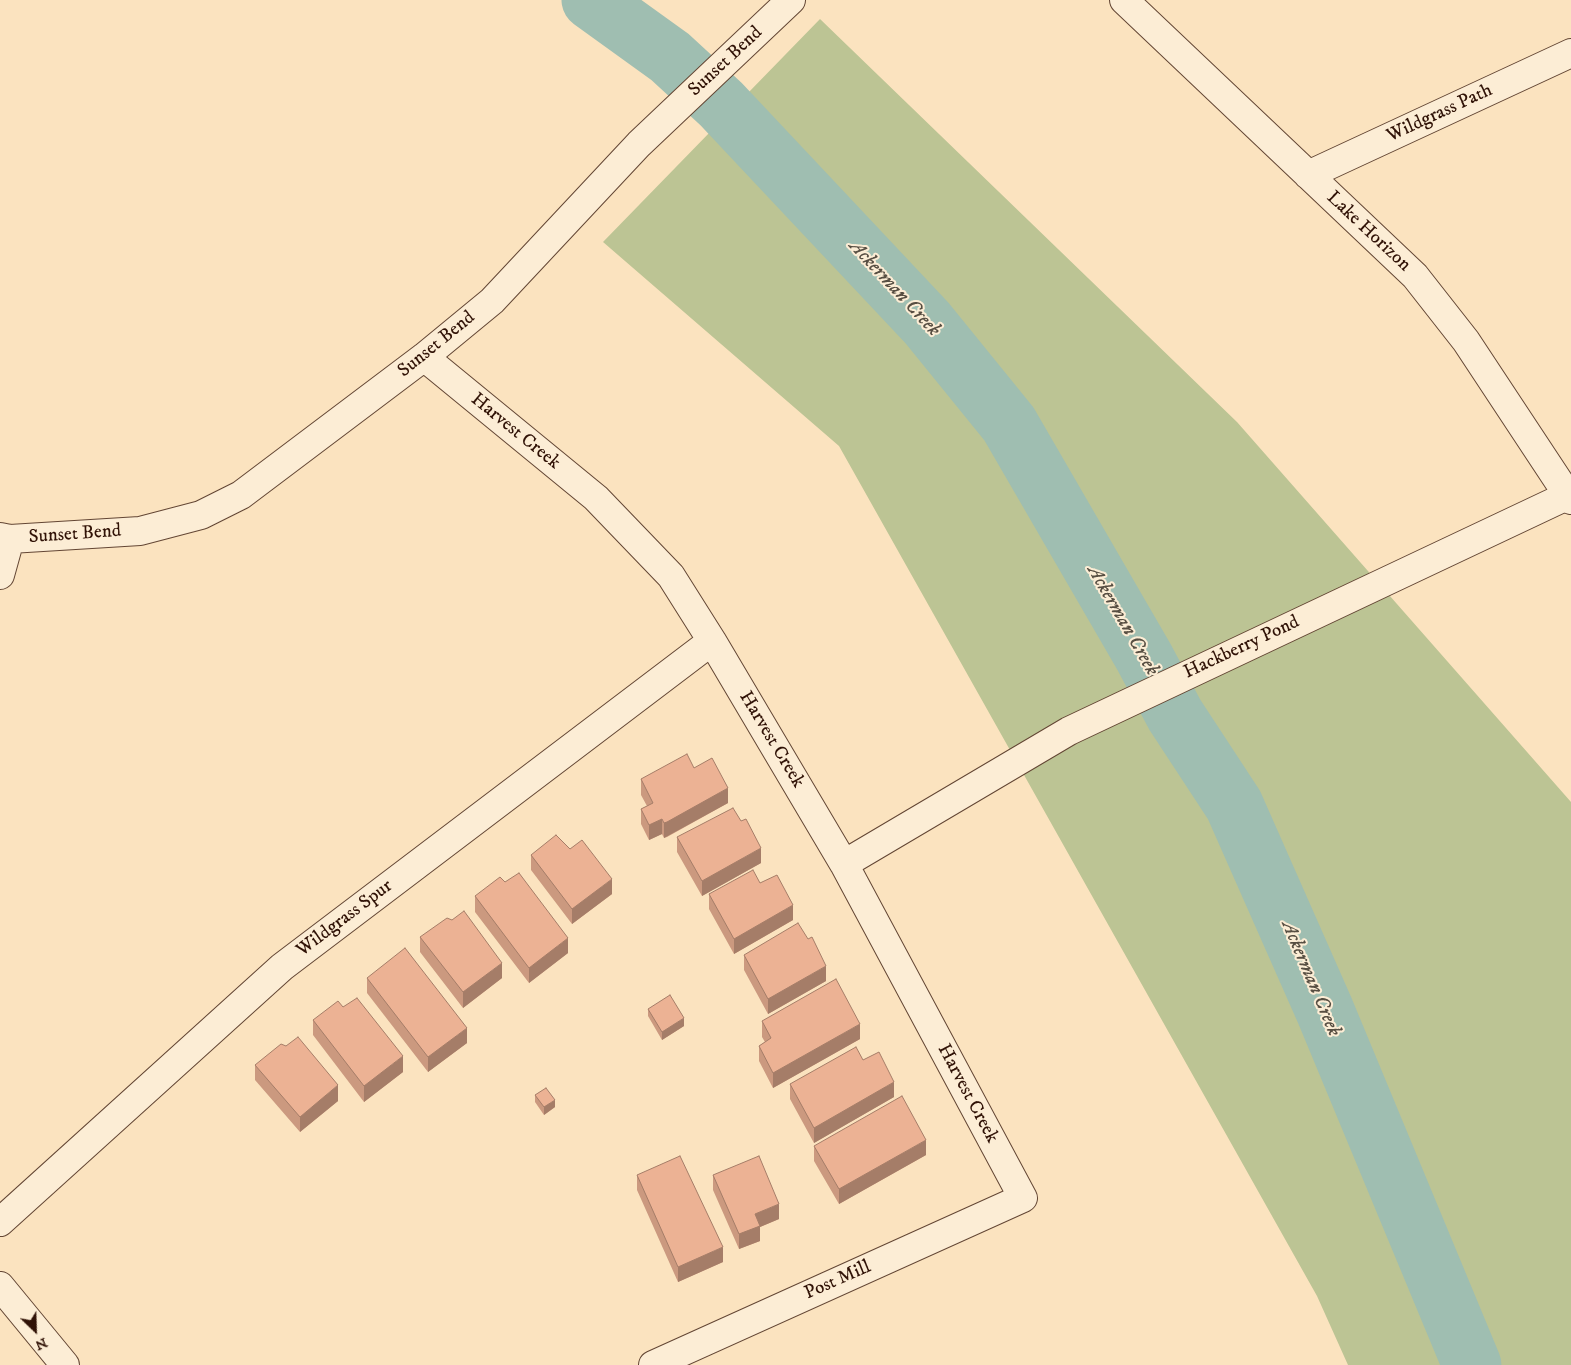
<!DOCTYPE html>
<html>
<head>
<meta charset="utf-8">
<style>
	body { margin:0 }
	#map { position:relative; width:1571px; height:1365px; overflow:hidden; background:#fbe3bf; font-family:"IM FELL DW Pica",serif }
	canvas { display:block }
	.north { position:absolute; left:10px; top:1305px; width:50px; height:50px; -webkit-text-stroke:4px #fcedd5; paint-order:stroke; rotate:156deg; font-size:14px; font-weight:700; line-height:20px; text-align:center; color:#301206 }
	.north::after { content:''; display:block; margin:auto; width:18px; height:22px; background:#301206; clip-path:polygon(50% 0,100% 100%,50% 72%,0 100%) }
</style>
</head>
<body>
<div id="map">
<canvas width="1571" height="1365"></canvas>
<div class="north">N</div>
</div>
<script>
const g = document.querySelector('canvas').getContext('2d');
g.lineJoin = 'round';
function paint(path, color) { g.fillStyle = color; g.fill(path, 'evenodd'); }
const toPath = rows => new Path2D(rows.map(r => 'M' + r).join(''));
function strokePath(path, color, width, dash) { g.strokeStyle = color; g.lineWidth = width; g.lineCap = dash ? 'butt' : 'round'; g.setLineDash(dash || []); g.stroke(path); }
function write(font, color, halo, rows, align = 'center') {
  g.font = font + ' "IM FELL DW Pica",serif'; g.lineWidth = 4; g.setLineDash([]); g.textBaseline = 'middle'; g.strokeStyle = halo; g.fillStyle = color; for (const [text, x, y, turn = 0] of rows) {
    g.save(); g.translate(x, y); g.rotate((+turn || 0) * Math.PI / 180); g.textAlign = isNaN(turn) ? turn : align; if (halo) g.strokeText(text, 0, 0); g.fillText(text, 0, 0); g.restore();
  }
}
const green = toPath([
	[820,19,1237,422,1571,802,1571,1365,1348,1365,1317,1296,839,446,603,242]
]);
const river = toPath([
	[591,0,670,57,721,104,927,323,1009,424,1144,657,1175,715,1234,805,1325,1011,1472,1365]
]);
const minor = toPath([
	[1124,0,1415,276,1466,341,1571,500],
	[1308,175,1571,53],
	[424,357,596,498,671,576,712,641,844,864,1023,1198,653,1365],
	[0,537,10,539,140,531,201,515,241,495,424,357,492,301,639,144,791,0],
	[0,575,10,539],
	[844,864,1069,731,1571,494],
	[0,1222,282,967,712,641],
	[0,1286,65,1365]
]);
const wall = toPath([
	[694,768,728,803,667,837,664,838,662,834,649,840,641,824,641,809,647,806,641,795,641,779],
	[677,837,761,863,702,896,677,852],
	[531,855,612,894,572,924,531,870],
	[760,883,793,920,734,954,709,909,709,894],
	[475,896,568,953,529,983,475,912],
	[420,937,502,978,463,1008,420,952],
	[744,955,826,981,768,1014,744,970],
	[367,978,467,1043,428,1072,367,993],
	[648,1009,684,1026,662,1040,648,1016],
	[313,1020,403,1072,364,1102,313,1035],
	[762,1021,860,1039,773,1088,759,1061,759,1046,765,1042,762,1037],
	[863,1060,894,1097,814,1143,790,1099,790,1084],
	[255,1065,338,1101,300,1132,255,1080],
	[535,1095,555,1107,544,1115,535,1102],
	[814,1146,926,1155,839,1204,814,1161],
	[637,1175,723,1262,678,1282,637,1190],
	[713,1175,779,1219,760,1227,760,1241,739,1249,713,1190]
]);
const shadedWall = toPath([
	[728,788,728,803,664,838,664,823],
	[662,819,662,834,649,840,649,825],
	[761,848,761,863,702,896,702,881],
	[612,879,612,894,572,924,572,909],
	[793,905,793,920,734,954,734,939],
	[568,938,568,953,529,983,529,968],
	[502,963,502,978,463,1008,463,992],
	[826,966,826,981,768,1014,768,999],
	[684,1018,684,1026,662,1040,662,1032],
	[860,1024,860,1039,773,1088,773,1073],
	[467,1028,467,1043,428,1072,428,1057],
	[403,1056,403,1072,364,1102,364,1086],
	[894,1082,894,1097,814,1143,814,1128],
	[338,1085,338,1101,300,1132,300,1117],
	[555,1100,555,1107,544,1115,544,1107],
	[926,1140,926,1155,839,1204,839,1189],
	[779,1204,779,1219,760,1227,760,1241,739,1249,739,1234,755,1214],
	[723,1247,723,1262,678,1282,678,1267]
]);
const building = toPath([
	[687,754,694,768,712,758,728,788,667,822,664,823,662,819,649,825,641,809,653,803,641,779,687,754],
	[733,808,741,821,746,819,761,848,702,881,677,837,733,808],
	[556,835,570,849,582,840,612,879,572,909,531,855,556,835],
	[753,870,760,883,777,875,793,905,734,939,709,894,753,870],
	[519,873,568,938,529,968,475,896,500,877,505,882,519,873],
	[464,911,502,963,463,992,420,937,447,918,452,920,464,911],
	[798,923,808,939,812,937,826,966,768,999,744,955,798,923],
	[405,948,467,1028,428,1057,367,978,405,948],
	[836,979,860,1024,773,1073,759,1046,771,1038,762,1021,836,979],
	[670,995,684,1018,662,1032,648,1009,670,995],
	[357,998,403,1056,364,1086,313,1020,338,1001,343,1007,357,998],
	[298,1037,338,1085,300,1117,255,1065,281,1044,286,1046,298,1037],
	[856,1047,863,1060,879,1052,894,1082,814,1128,790,1084,856,1047],
	[546,1088,555,1100,544,1107,535,1095,546,1088],
	[902,1096,926,1140,839,1189,814,1146,902,1096],
	[680,1156,723,1247,678,1267,637,1175,680,1156],
	[759,1156,779,1204,755,1214,760,1226,739,1234,713,1175,759,1156]
]);
const streetNames = [
	["Sunset Bend",726,62,-43],
	["Wildgrass Path",1440,114,-25],
	["Lake Horizon",1368,232,43],
	["Sunset Bend",437,345,-39],
	["Harvest Creek",515,432,39],
	["Sunset Bend",75,535,-4],
	["Hackberry Pond",1242,648,-25],
	["Harvest Creek",771,740,59],
	["Wildgrass Spur",345,919,-37],
	["Harvest Creek",967,1094,62],
	["Post Mill",838,1281,-24]
];
const waterNames = [
	["Ackerman Creek",894,289,47],
	["Ackerman Creek",1122,621,60],
	["Ackerman Creek",1310,979,67]
];
paint(green, '#bcc494');
strokePath(river, '#9fbeb1', 59);
strokePath(minor, '#634634', 30);
strokePath(minor, '#fcedd5', 28);
paint(wall, '#cb997f');
paint(shadedWall, '#a57d68');
paint(building, '#ecb294');
strokePath(building, '#a57d68', 1);
write('19px', '#301206', '#fcedd5', streetNames);
write('italic 20px', '#574e42', '#fcedd5', waterNames);
</script>
</body>
</html>
